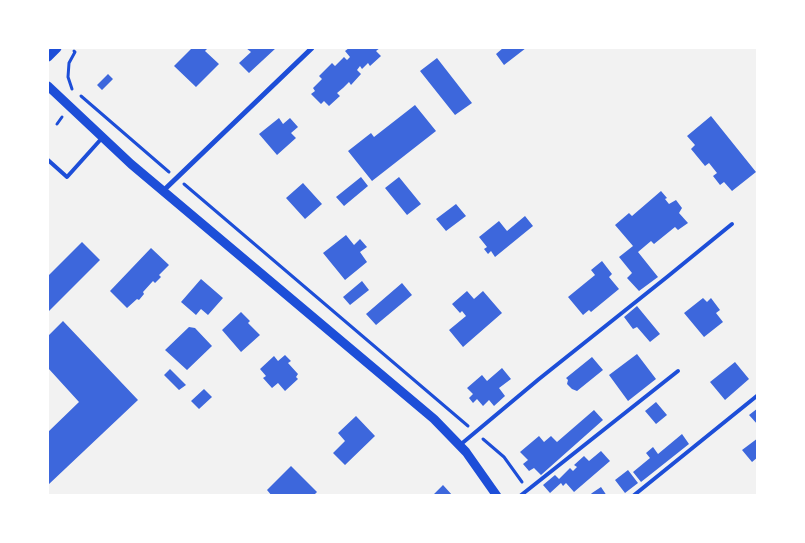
<!DOCTYPE html>
<html>
<head>
<meta charset="utf-8">
<style>
	body { margin:0 }
	#map { position:relative; width:805px; height:543px; overflow:hidden; background:#f2f2f2; font-family:Manrope,sans-serif }
	canvas { display:block }
	.frame { position:absolute; inset:0; border:49px solid #fff; pointer-events:none }
</style>
</head>
<body>
<div id="map">
<canvas width="805" height="543"></canvas>
<div class="frame"></div>
</div>
<script>
const g = document.querySelector('canvas').getContext('2d');
g.lineJoin = 'round';
function paint(path, color) { g.fillStyle = color; g.fill(path, 'evenodd'); }
const toPath = rows => new Path2D(rows.map(r => 'M' + r).join(''));
function strokePath(path, color, width, dash) { g.strokeStyle = color; g.lineWidth = width; g.lineCap = dash ? 'butt' : 'round'; g.setLineDash(dash || []); g.stroke(path); }
const building = toPath([
	[192,48,206,48,207,49,205,51,219,64,196,87,174,66],
	[246,48,276,48,249,73,239,63,251,52],
	[349,48,380,48,376,51,381,56,370,66,368,63,362,69,360,66,357,70,361,74,351,85,349,82,343,88,337,93,340,96,329,106,324,101,321,104,311,94,315,91,313,88,322,79,319,76,332,63,335,66,344,57,347,60,350,57,345,51],
	[503,48,526,48,504,65,496,54],
	[437,58,472,103,455,115,420,71],
	[108,74,113,79,102,90,97,85],
	[415,105,436,131,372,181,348,151,371,133,374,137],
	[711,116,756,172,732,191,724,182,720,185,713,176,717,173,709,163,705,166,691,149,695,145,687,136],
	[279,118,283,124,290,118,298,127,291,133,296,138,277,155,259,134],
	[361,177,368,186,344,206,336,197],
	[399,177,421,204,407,215,385,188],
	[303,183,322,204,305,219,286,198],
	[661,191,667,198,665,199,669,204,676,200,682,208,679,213,688,223,678,230,675,227,654,244,651,241,638,252,658,277,639,291,627,278,632,273,619,257,633,246,615,225,629,213,632,216],
	[456,204,466,216,446,231,436,219],
	[525,216,533,226,495,257,491,251,488,254,484,249,487,247,479,237,499,221,507,231],
	[346,235,354,245,360,239,367,247,360,252,367,262,345,280,323,253],
	[82,242,100,260,48,312,48,276],
	[151,248,169,265,159,275,161,277,155,283,153,281,143,292,144,294,139,300,137,299,127,308,110,291],
	[602,261,612,274,609,277,619,289,591,312,589,310,583,315,568,297,595,275,591,270],
	[201,279,223,298,208,315,201,309,196,315,181,302],
	[362,281,369,290,350,305,343,297],
	[402,283,412,295,376,325,366,314],
	[467,291,474,299,483,291,502,313,463,347,449,330,466,316,462,311,460,313,452,304],
	[703,298,707,302,711,298,720,310,716,313,723,322,704,337,684,313],
	[637,306,660,334,650,342,637,327,633,329,624,317],
	[241,312,250,321,248,323,260,335,241,352,222,330],
	[63,321,138,400,48,485,48,432,79,402,48,368,48,336],
	[189,327,195,328,212,346,187,370,165,350],
	[637,354,656,379,628,401,609,375],
	[285,355,291,361,288,363,298,374,296,377,298,379,285,391,278,383,272,388,263,378,266,376,260,369,274,356,278,361],
	[592,357,603,370,577,391,572,389,567,384,568,380,566,378],
	[735,362,749,379,725,400,710,382],
	[502,368,511,379,499,388,505,396,494,406,489,400,483,406,477,399,473,403,469,398,473,394,467,388,482,375,487,381],
	[170,369,186,385,179,390,164,375],
	[204,389,212,397,199,409,191,401],
	[656,402,667,415,656,424,645,411],
	[758,408,758,425,749,415],
	[594,410,603,420,541,475,534,468,529,471,523,464,528,460,520,452,539,436,544,442,551,436,557,442],
	[356,416,375,436,345,465,333,453,345,441,338,433],
	[682,434,689,444,641,482,633,472,650,458,646,453,653,447,658,454],
	[758,438,758,457,752,462,742,450],
	[601,451,610,461,574,492,566,483,563,486,561,483,550,493,543,485,555,475,559,479,570,468,573,471,577,467,574,465,584,456,589,461],
	[291,466,317,492,313,496,272,496,267,490],
	[628,470,638,483,625,493,615,480],
	[443,485,453,496,432,496],
	[601,487,607,496,589,496,592,493]
]);
const path = toPath([
	[72,89,68,77,69,63,75,52,74,51],
	[81,96,169,172],
	[57,124,62,117],
	[184,184,468,426],
	[483,439,504,457,522,482]
]);
const service = toPath([
	[48,160,67,177,102,138],
	[460,445,539,379,667,277,732,224],
	[520,496,678,371],
	[633,496,758,395]
]);
const minor = toPath([
	[163,191,312,48]
]);
const tertiary = toPath([
	[48,57,57,48],
	[48,86,131,164,434,419,466,452,497,496]
]);
paint(building, '#3d67dc');
strokePath(path, '#1d4ed8', 3);
strokePath(service, '#1d4ed8', 4);
strokePath(minor, '#1d4ed8', 5);
strokePath(tertiary, '#1d4ed8', 9);
</script>
</body>
</html>
